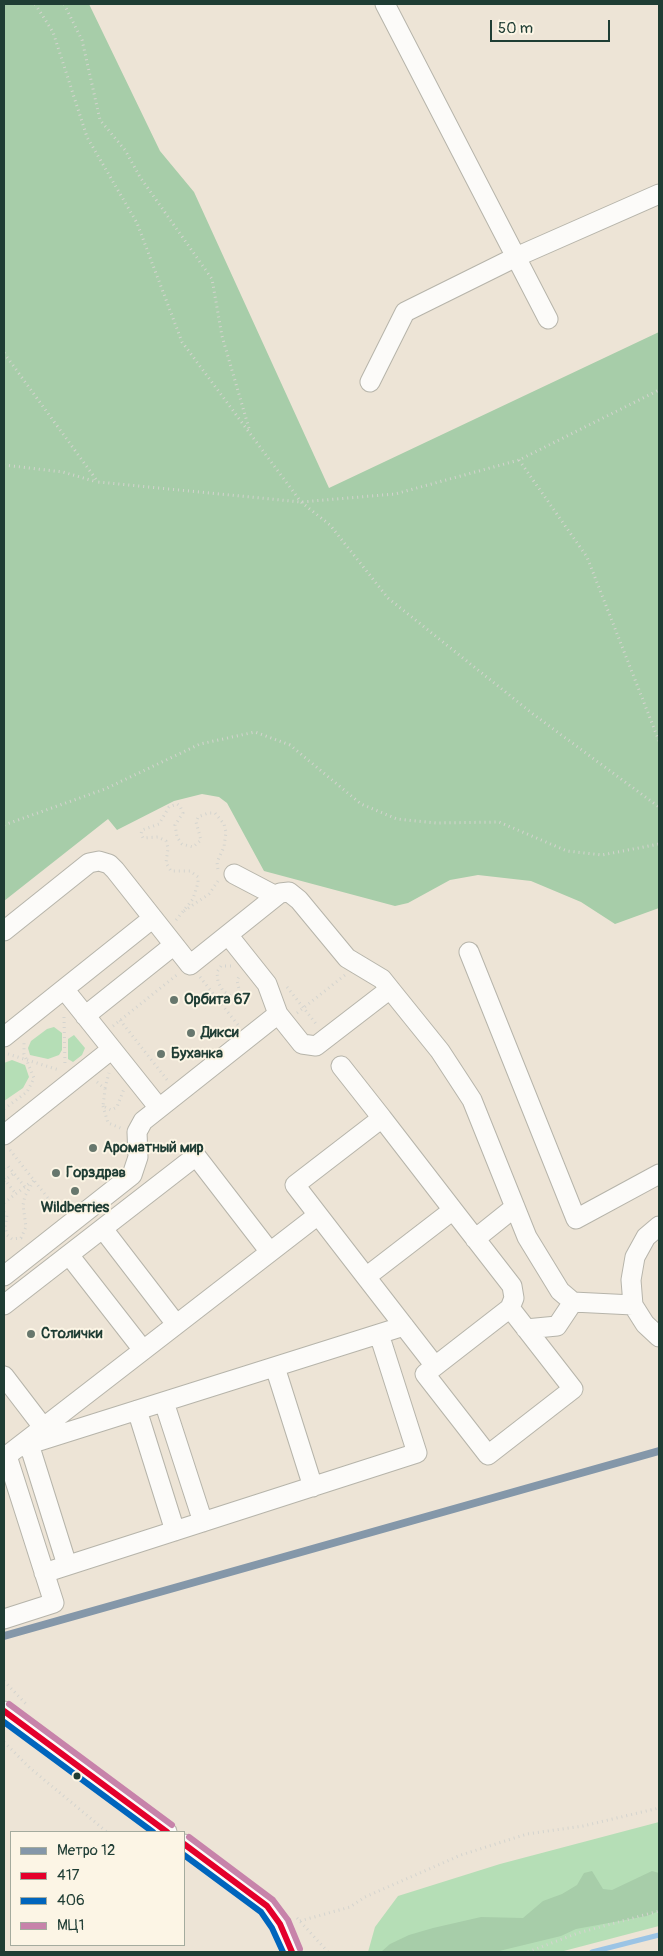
<!DOCTYPE html>
<html>
<head>
<meta charset="utf-8">
<style>
	body { margin:0 }
	#map { position:relative; width:663px; height:1956px; overflow:hidden; background:#ede4d6; font-family:Pangolin,sans-serif }
	canvas { display:block }
	.frame { position:absolute; inset:0; border:5px solid #1f3d34; pointer-events:none }
	.legend { position:absolute; left:10px; top:1831px; width:175px; height:115px; box-sizing:border-box; background:#fcf5e5; border:1px solid #a4ab9e; margin:0; padding:6px 9px; list-style:none; font-size:15px; color:#1f3d34 }
	.legend li { display:flex; align-items:center; gap:10px; height:25px }
	.legend b { width:25px; border:1px solid #a4ab9e }
	.scale { position:absolute; left:490px; top:20px; width:120px; height:22px; box-sizing:border-box; border:2px solid #1f3d34; border-top:0; padding-left:6px; font-size:15px; line-height:18px; white-space:nowrap; color:#1f3d34; -webkit-text-stroke:4px #fcf5e5; paint-order:stroke }
</style>
</head>
<body>
<div id="map">
<canvas width="663" height="1956"></canvas>
<div class="frame"></div>
<ul class="legend">
<li><b style="height:6px;background:#8497a9"></b>Метро 12</li>
<li><b style="height:6px;background:#e4002b"></b>417</li>
<li><b style="height:6px;background:#0065bd"></b>406</li>
<li><b style="height:6px;background:#c783aa"></b>МЦ1</li>
</ul>
<div class="scale">50 m</div>
</div>
<script>
const g = document.querySelector('canvas').getContext('2d');
g.lineJoin = 'round';
function paint(path, color) { g.fillStyle = color; g.fill(path, 'evenodd'); }
const toPath = rows => new Path2D(rows.map(r => 'M' + r).join(''));
function strokePath(path, color, width, dash) { g.strokeStyle = color; g.lineWidth = width; g.lineCap = dash ? 'butt' : 'round'; g.setLineDash(dash || []); g.stroke(path); }
function write(font, color, halo, rows, align = 'center') {
  g.font = font + ' Pangolin,sans-serif'; g.lineWidth = 4; g.setLineDash([]); g.textBaseline = 'middle'; g.strokeStyle = halo; g.fillStyle = color; for (const [text, x, y, turn = 0] of rows) {
    g.save(); g.translate(x, y); g.rotate((+turn || 0) * Math.PI / 180); g.textAlign = isNaN(turn) ? turn : align; if (halo) g.strokeText(text, 0, 0); g.fillText(text, 0, 0); g.restore();
  }
}
const green = toPath([
	[54,1027,62,1033,62,1050,59,1055,48,1059,30,1055,28,1048,31,1041,47,1029],
	[74,1035,85,1048,82,1055,73,1062,68,1059,68,1039],
	[12,1060,25,1065,29,1077,23,1088,4,1101,4,1063],
	[659,1822,659,1926,560,1952,368,1952,375,1927,398,1896,500,1864]
]);
const forest = toPath([
	[4,4,89,4,160,151,194,192,329,488,659,332,659,908,615,924,581,902,531,881,478,875,450,880,408,903,395,906,264,871,227,803,219,797,202,794,174,801,117,830,108,819,4,901],
	[592,1871,603,1889,612,1890,652,1871,659,1873,659,1911,647,1916,576,1929,561,1936,495,1952,381,1952,390,1944,409,1935,433,1928,481,1917,523,1918,543,1901,562,1894,577,1885,584,1873]
]);
const stream = toPath([
	[592,1952,659,1935]
]);
const path = toPath([
	[35,4,53,32,87,137,137,223,182,342,301,502,330,525,388,598,533,714,659,807],
	[64,4,82,40,100,120,125,150,140,177,212,279,222,336,250,432],
	[4,353,98,482,301,502,395,494,519,460,659,390],
	[519,460,587,557,659,741],
	[4,465,63,472,97,482],
	[4,825,105,789,200,744,255,732,290,745,361,804,397,819,436,823,499,822,567,851,602,855,659,844],
	[184,911,209,894,218,881],
	[176,920,193,899,198,883,198,877,190,871,171,871,166,863,168,848,166,841,158,837,143,838,141,834,142,830,159,824,169,807,177,804,180,806,183,813,175,825,177,837,182,844,193,847,201,840,196,822,198,817,208,813,215,813,224,824,226,832,224,847,217,862,218,870],
	[231,966,221,966,217,972,218,982,223,991,231,996,236,995,239,989,237,980,240,975],
	[200,977,238,1025],
	[287,987,317,1025],
	[297,1013,345,975],
	[64,1017,65,1066],
	[120,1020,168,1081],
	[113,1026,178,974],
	[8,1054,59,1070],
	[97,1082,105,1089,103,1106,111,1110,117,1107,124,1089],
	[105,1088,109,1073],
	[103,1106,108,1123,123,1129],
	[4,1109,27,1092,34,1078,24,1054,24,1043],
	[10,1150,59,1212],
	[4,1168,8,1166,25,1187],
	[4,1179,16,1194],
	[4,1181,14,1173],
	[4,1203,31,1182],
	[4,1212,7,1215,5,1227,7,1235,12,1239,21,1238,26,1227,23,1205,25,1196,34,1180],
	[4,1681,27,1705],
	[4,1742,30,1768,107,1832],
	[297,1918,328,1952],
	[300,1921,350,1907,365,1897,461,1855,527,1834,583,1826,659,1808],
	[528,1952,578,1933,659,1911]
]);
const minor = toPath([
	[385,4,548,319],
	[370,382,405,312,516,257,659,194],
	[234,874,276,896],
	[4,931,89,863,99,861,109,864,115,870,190,965,280,893,289,892,299,900,347,958,382,979,390,989],
	[228,935,267,984,278,1014],
	[469,952,576,1219,659,1174],
	[64,989,153,918],
	[85,1016,174,945],
	[4,1037,64,989,159,1108],
	[341,1066,382,1118],
	[4,1135,112,1049],
	[659,1226,646,1237,635,1257,631,1280,633,1305,645,1324,659,1337],
	[103,1229,176,1324],
	[475,1239,515,1207],
	[69,1255,143,1350],
	[4,1276,132,1175,138,1157,137,1132,143,1121,278,1014,302,1044,316,1046,390,989,440,1051,472,1100,527,1237,560,1291,573,1302,633,1305],
	[366,1277,295,1185,382,1118,453,1210],
	[4,1305,196,1156,270,1252],
	[510,1308,573,1389,488,1455,425,1374,510,1308],
	[526,1329,557,1326,573,1302],
	[435,1366,366,1277,453,1210,512,1286,514,1298,510,1308],
	[275,1367,313,1487],
	[4,1376,43,1427],
	[164,1402,203,1522],
	[137,1410,175,1531],
	[29,1444,67,1565],
	[17,1448,404,1326],
	[4,1458,318,1215],
	[44,1573,417,1453,379,1334],
	[4,1619,54,1603,7,1456],
	[4,1711,167,1832],
	[184,1844,267,1906,280,1924,292,1952]
]);
const bus1 = toPath([
	[4,1711,167,1832],
	[184,1844,267,1906,280,1924,292,1952]
]);
const bus2 = toPath([
	[4,1722,153,1832],
	[184,1855,261,1912,272,1928,283,1952]
]);
const bus3 = toPath([
	[9,1704,172,1825],
	[189,1837,273,1900,288,1920,300,1949]
]);
const metro1 = toPath([
	[4,1636,659,1451]
]);
const markers = [
	[174,1000,5,"#67776d"],
	[191,1033,5,"#67776d"],
	[161,1054,5,"#67776d"],
	[93,1148,5,"#67776d"],
	[56,1173,5,"#67776d"],
	[75,1191,5,"#67776d"],
	[31,1334,5,"#67776d"],
	[77,1776,4.5,"#1f3d34"]
];
const poiNames = [
	["Орбита 67",184,1000],
	["Дикси",201,1033],
	["Буханка",171,1054],
	["Ароматный мир",103,1148],
	["Горздрав",66,1173],
	["Wildberries",75,1208,"center"],
	["Столички",41,1334]
];
paint(green, '#b5deb6');
paint(forest, '#a7cda9');
strokePath(stream, '#9bc4e5', 5);
strokePath(minor, '#b6b4aa', 21);
strokePath(path, '#d4d4cf', 3, [1, 4]);
strokePath(minor, '#fcfbf9', 19);
strokePath(bus1, '#e4002b', 6);
strokePath(bus2, '#0065bd', 6);
strokePath(bus3, '#c783aa', 6);
strokePath(metro1, '#8497a9', 8);
for (const [x, y, r, color] of markers) { const dot = new Path2D(); dot.arc(x, y, r, 0, 2 * Math.PI); g.fillStyle = color; g.fill(dot); strokePath(dot, '#fcf5e5', 2); }
write('bold 15px', '#1f3d34', '#fcf5e5', poiNames, 'left');
</script>
</body>
</html>
